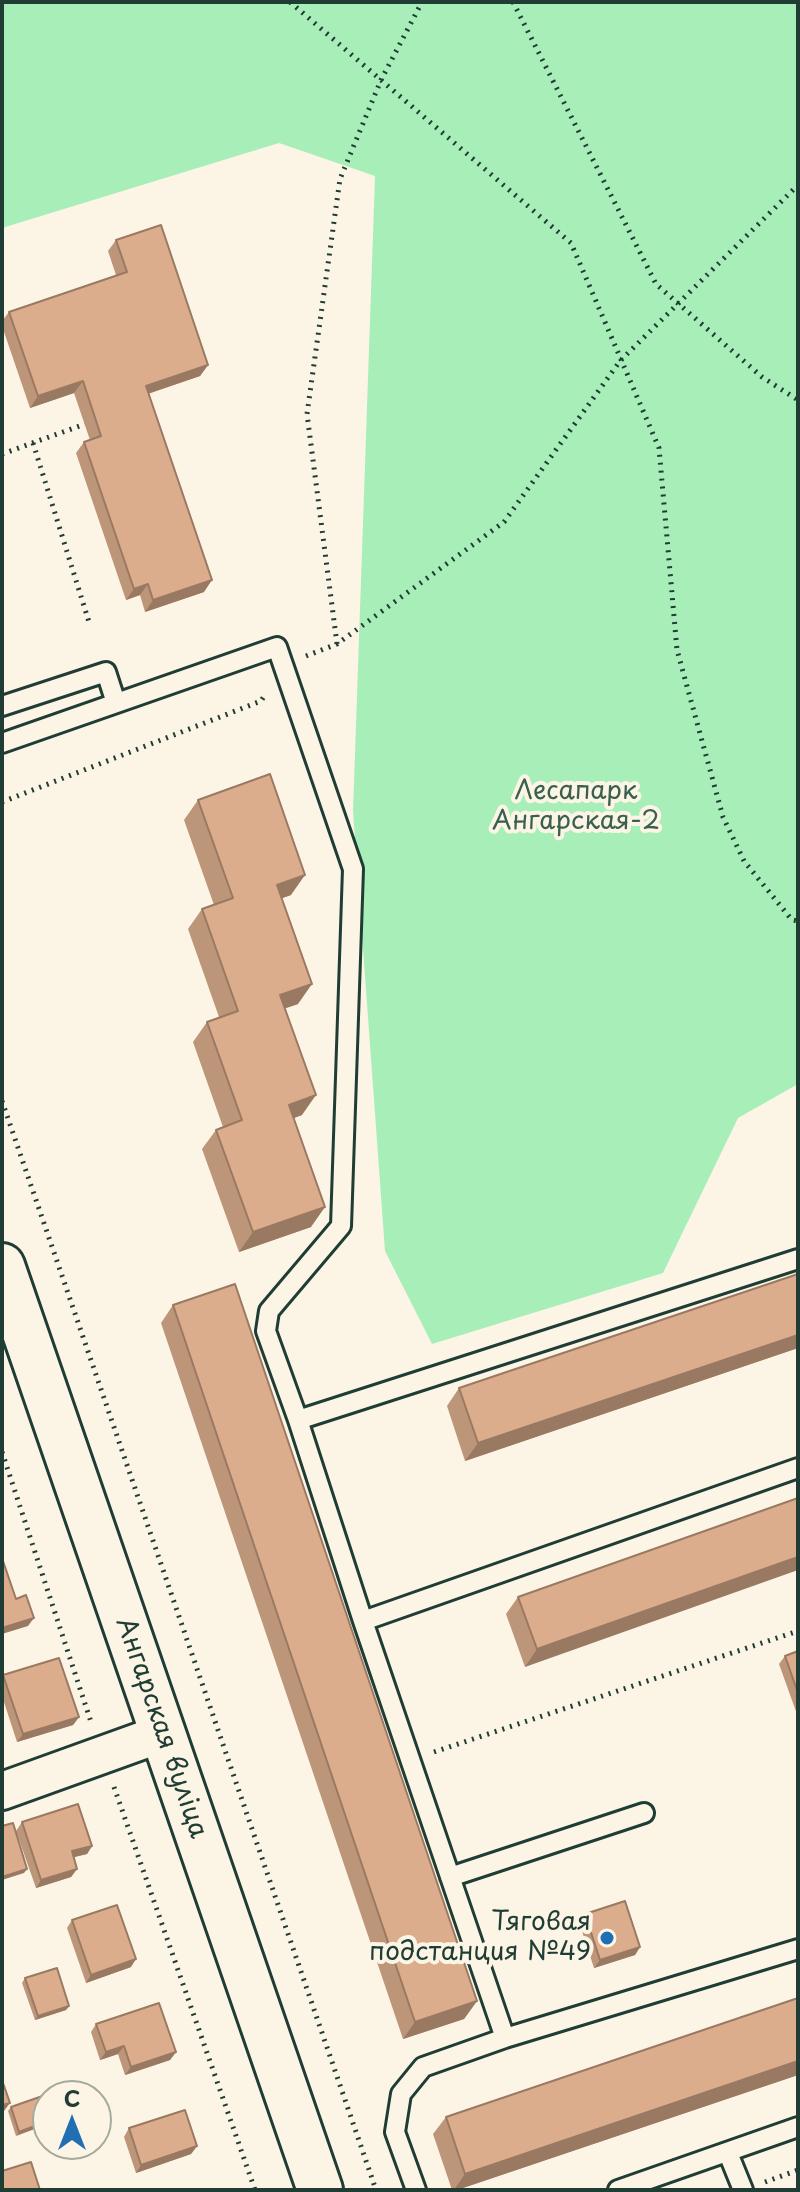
<!DOCTYPE html>
<html>
<head>
<meta charset="utf-8">
<style>
	body { margin:0 }
	#map { position:relative; width:800px; height:2192px; overflow:hidden; background:#fcf5e5; font-family:"Playpen Sans",sans-serif }
	canvas { display:block }
	.frame { position:absolute; inset:0; border:4px solid #1f3d34; pointer-events:none }
	.north { position:absolute; left:32px; top:2080px; width:80px; height:80px; box-sizing:border-box; background:#fcf5e5; border:2px solid #a4ab9e; border-radius:50%; rotate:0deg; font-size:22px; font-weight:700; line-height:32px; text-align:center; color:#1f3d34 }
	.north::after { content:''; display:block; margin:auto; width:28px; height:36px; background:#1f6fb2; clip-path:polygon(50% 0,100% 100%,50% 72%,0 100%) }
</style>
</head>
<body>
<div id="map">
<canvas width="800" height="2192"></canvas>
<div class="frame"></div>
<div class="north">С</div>
</div>
<script>
const g = document.querySelector('canvas').getContext('2d');
g.lineJoin = 'round';
function paint(path, color) { g.fillStyle = color; g.fill(path, 'evenodd'); }
const toPath = rows => new Path2D(rows.map(r => 'M' + r).join(''));
function strokePath(path, color, width, dash) { g.strokeStyle = color; g.lineWidth = width; g.lineCap = dash ? 'butt' : 'round'; g.setLineDash(dash || []); g.stroke(path); }
function write(font, color, halo, rows, align = 'center') {
  g.font = font + ' "Playpen Sans",sans-serif'; g.lineWidth = 8; g.setLineDash([]); g.textBaseline = 'middle'; g.strokeStyle = halo; g.fillStyle = color; for (const [text, x, y, turn = 0] of rows) {
    g.save(); g.translate(x, y); g.rotate((+turn || 0) * Math.PI / 180); g.textAlign = isNaN(turn) ? turn : align; if (halo) g.strokeText(text, 0, 0); g.fillText(text, 0, 0); g.restore();
  }
}
const green = toPath([
	[2,2,798,2,798,1084,738,1118,663,1273,432,1344,385,1251,353,811,375,176,279,143,2,228]
]);
const path = toPath([
	[290,2,571,243,659,448,677,650,723,817,744,861,792,920,798,921],
	[513,2,656,284,762,377,798,400],
	[33,443,89,622],
	[2,454,85,424],
	[337,644,307,414,340,179,381,80,422,2],
	[306,656,337,644,504,522,620,361,798,185],
	[2,802,261,701,266,693],
	[2,1101,376,2190],
	[2,1452,92,1725],
	[434,1752,798,1631],
	[114,1787,255,2190],
	[765,2182,798,2170]
]);
const service = toPath([
	[2,706,106,672,116,703],
	[2,743,277,647,353,869,341,1226,269,1311,266,1331,298,1420,363,1621,505,2038],
	[298,1420,798,1259],
	[363,1621,798,1468],
	[450,1877,644,1813],
	[728,2153,743,2190],
	[416,2190,395,2132,401,2094,423,2067,505,2038,798,1949],
	[618,2190,798,2127]
]);
const minor = toPath([
	[2,1791,163,1733]
]);
const secondary = toPath([
	[2,1266,320,2190]
]);
const wall = toPath([
	[116,240,208,365,200,376,148,394,204,592,145,612,140,595,126,600,76,453,84,442,90,440,74,393,30,408,2,326,2,321,9,312,116,275,108,251],
	[198,800,291,895,282,898,298,1004,285,1008,302,1115,294,1118,311,1227,239,1252,202,1149,216,1130,223,1127,193,1042,207,1022,219,1017,188,929,202,909,214,905,184,820],
	[798,1274,798,1348,465,1461,447,1406,459,1388],
	[173,1305,477,2001,464,2019,403,2039,161,1323],
	[798,1498,525,1667,506,1614,518,1597],
	[798,1651,798,1717,779,1664,785,1656],
	[3,1675,79,1717,73,1725,17,1742,2,1696,2,1677],
	[22,1822,92,1846,87,1854,74,1857,77,1869,71,1877,36,1888,16,1831],
	[585,1914,640,1947,635,1955,594,1968,579,1922],
	[72,1920,131,1967,86,1983,67,1928],
	[25,1978,69,2006,66,2010,35,2020,22,1983],
	[798,1998,798,2075,457,2190,452,2190,433,2134,446,2117],
	[96,2024,176,2052,170,2060,125,2075,118,2054,100,2060,91,2032],
	[51,2093,16,2136,8,2111,11,2107],
	[129,2128,197,2146,191,2154,136,2173,124,2137]
]);
const shadedWall = toPath([
	[208,365,200,376,138,397,146,386],
	[83,381,74,393,30,408,38,396],
	[212,580,204,592,145,612,153,600],
	[148,584,140,595,126,600,134,589],
	[305,875,291,895,263,905,277,885],
	[312,984,298,1004,266,1015,280,995],
	[316,1095,302,1115,275,1125,289,1105],
	[325,1207,311,1227,239,1252,253,1232],
	[798,1335,798,1348,465,1461,478,1443],
	[798,1557,798,1570,525,1667,537,1649],
	[34,1618,28,1626,2,1634,2,1628],
	[79,1717,73,1725,17,1742,23,1734],
	[92,1846,87,1854,66,1859,72,1851],
	[27,1869,24,1873,2,1880,2,1877],
	[77,1869,71,1877,36,1888,41,1880],
	[640,1947,635,1955,594,1968,600,1960],
	[136,1959,131,1967,86,1983,91,1975],
	[477,2001,464,2019,403,2039,415,2022],
	[69,2006,66,2010,35,2020,38,2016],
	[124,2046,118,2054,100,2060,106,2052],
	[176,2052,170,2060,125,2075,131,2067],
	[798,2061,798,2075,457,2190,454,2190,465,2174],
	[10,2103,4,2111,2,2111,2,2105],
	[48,2121,48,2124,16,2136,19,2132],
	[197,2146,191,2154,136,2173,141,2165]
]);
const building = toPath([
	[161,225,208,365,146,386,212,580,153,600,148,584,134,589,84,442,101,436,83,381,38,396,9,312,127,272,116,240,161,225],
	[270,774,305,875,277,885,312,984,280,995,316,1095,289,1105,325,1207,253,1232,216,1130,242,1120,207,1022,238,1011,202,909,233,898,198,800,270,774],
	[798,1274,798,1335,478,1443,459,1388,798,1274],
	[235,1284,477,2001,415,2022,173,1305,235,1284],
	[798,1498,798,1557,537,1649,518,1597,798,1498],
	[2,1558,16,1599,26,1595,34,1618,2,1628,2,1558],
	[798,1651,798,1693,785,1656,798,1651],
	[59,1658,79,1717,23,1734,3,1675,59,1658],
	[78,1804,92,1846,72,1851,77,1869,41,1880,22,1822,78,1804],
	[13,1823,27,1869,2,1877,2,1826,13,1823],
	[625,1901,640,1947,600,1960,585,1914,625,1901],
	[117,1905,136,1959,91,1975,72,1920,117,1905],
	[57,1968,69,2006,38,2016,25,1978,57,1968],
	[798,1998,798,2061,465,2174,446,2117,798,1998],
	[159,2003,176,2052,131,2067,124,2046,106,2052,96,2024,159,2003],
	[2,2080,10,2103,2,2105,2,2080],
	[51,2093,53,2096,48,2096,48,2121,19,2132,11,2107,51,2093],
	[185,2110,197,2146,141,2165,129,2128,185,2110],
	[31,2162,40,2190,2,2190,2,2171,31,2162]
]);
const markers = [
	[607,1938,8,"#1f6fb2"]
];
const parkNames = [
	["Лесапарк",576,792],
	["Ангарская-2",576,822]
];
const streetNames = [
	["Ангарская вуліца",161,1728,71]
];
const poiNames = [
	["Тяговая",591,1923],
	["подстанция №49",591,1953]
];
paint(green, '#a8eeb9');
strokePath(service, '#1f3d34', 24);
strokePath(minor, '#1f3d34', 42);
strokePath(secondary, '#1f3d34', 50);
strokePath(path, '#1f3d34', 5, [2, 6]);
strokePath(service, '#fcf5e5', 18);
strokePath(minor, '#fcf5e5', 36);
strokePath(secondary, '#fcf5e5', 44);
paint(wall, '#bd9579');
paint(shadedWall, '#9a7963');
paint(building, '#dcad8d');
strokePath(building, '#9a7963', 2);
for (const [x, y, r, color] of markers) { const dot = new Path2D(); dot.arc(x, y, r, 0, 2 * Math.PI); g.fillStyle = color; g.fill(dot); strokePath(dot, '#fcf5e5', 3); }
write('26px', '#3a604f', '#fcf5e5', parkNames);
write('26px', '#1f3d34', '#fcf5e5', streetNames);
write('26px', '#1f3d34', '#fcf5e5', poiNames, 'right');
</script>
</body>
</html>
